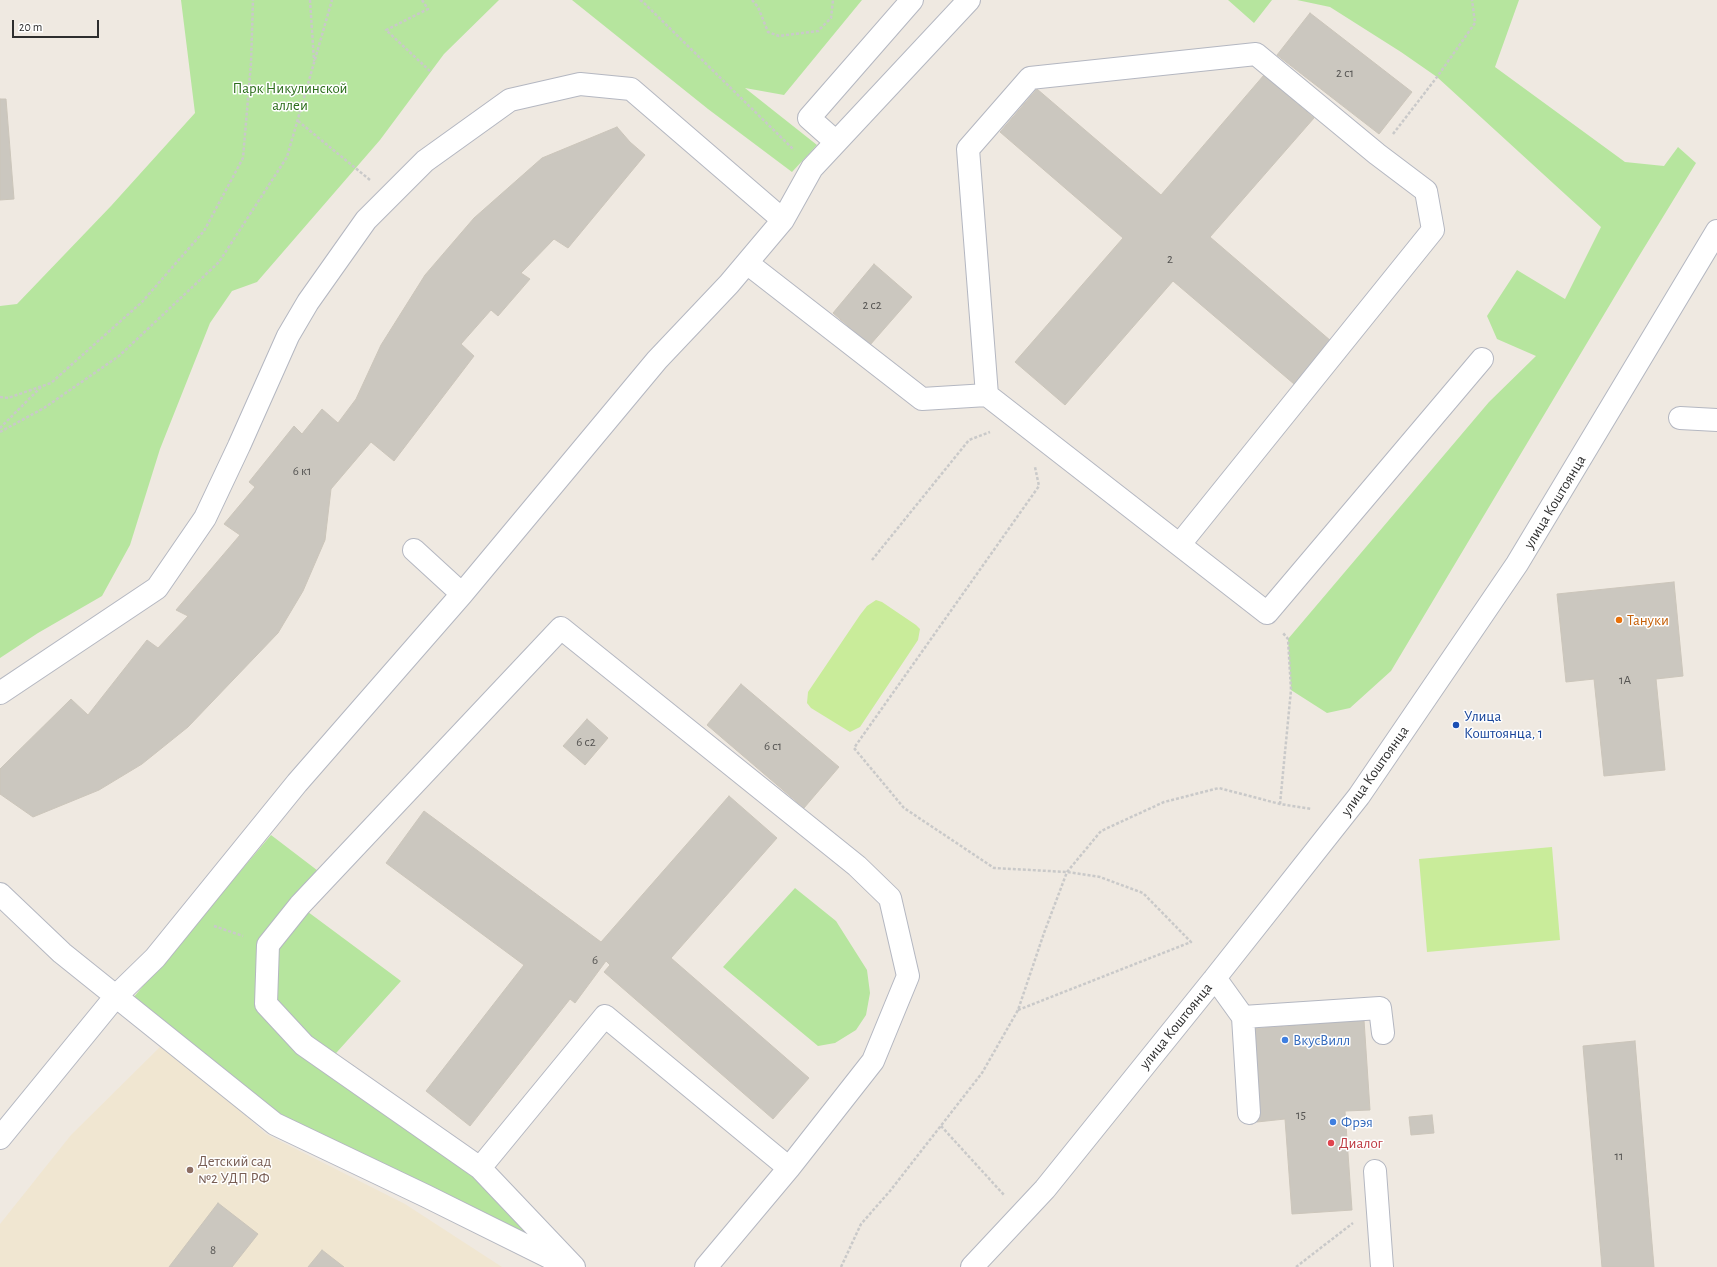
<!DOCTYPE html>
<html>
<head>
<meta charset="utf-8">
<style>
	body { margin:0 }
	#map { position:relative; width:1717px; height:1267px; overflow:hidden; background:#efe9e1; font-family:"Alegreya Sans",sans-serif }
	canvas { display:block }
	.scale { position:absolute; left:12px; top:20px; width:87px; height:18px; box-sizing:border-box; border:2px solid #2e2e2e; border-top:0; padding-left:5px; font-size:12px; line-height:14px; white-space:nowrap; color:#2e2e2e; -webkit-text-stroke:3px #fff; paint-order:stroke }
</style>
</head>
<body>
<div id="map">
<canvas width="1717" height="1267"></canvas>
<div class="scale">20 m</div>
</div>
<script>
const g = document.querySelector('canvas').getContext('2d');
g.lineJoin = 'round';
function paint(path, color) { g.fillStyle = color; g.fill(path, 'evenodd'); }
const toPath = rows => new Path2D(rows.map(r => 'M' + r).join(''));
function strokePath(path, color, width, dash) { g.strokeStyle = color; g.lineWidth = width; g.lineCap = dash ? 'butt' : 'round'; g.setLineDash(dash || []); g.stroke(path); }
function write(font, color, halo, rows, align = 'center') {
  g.font = font + ' "Alegreya Sans",sans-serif'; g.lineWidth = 3; g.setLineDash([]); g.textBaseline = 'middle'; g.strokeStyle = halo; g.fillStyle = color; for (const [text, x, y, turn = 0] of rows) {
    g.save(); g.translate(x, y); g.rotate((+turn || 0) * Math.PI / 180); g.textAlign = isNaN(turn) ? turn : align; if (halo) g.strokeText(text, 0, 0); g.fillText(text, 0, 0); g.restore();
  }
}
const education = toPath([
	[165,1042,266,1134,405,1204,502,1267,0,1267,0,1224,71,1135]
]);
const green = toPath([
	[181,0,499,0,444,54,380,140,257,282,232,291,210,323,160,449,130,545,102,596,38,633,0,658,0,306,17,304,111,206,195,113],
	[572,0,862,0,784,95,745,88,817,145,792,172,708,109],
	[1228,0,1272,0,1254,23],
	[1297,0,1519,0,1495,67,1625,162,1664,166,1678,147,1696,163,1636,261,1391,671,1350,708,1327,713,1291,690,1288,639,1489,402,1536,356,1497,339,1487,316,1517,270,1565,299,1601,227,1437,77,1401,52,1330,7],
	[271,835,326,877,300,906,401,981,328,1062,480,1168,574,1267,275,1124,127,1005],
	[795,888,836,921,867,970,870,993,866,1015,856,1030,835,1043,818,1046,723,967]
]);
const pitch = toPath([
	[876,600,882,602,916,625,920,629,918,640,860,727,850,732,811,708,807,703,808,692,860,615,867,606],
	[1552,847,1560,940,1427,952,1419,859]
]);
const building = toPath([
	[1310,13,1412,92,1379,134,1277,55,1310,13],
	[1264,75,1314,118,1210,237,1331,341,1294,384,1173,281,1065,405,1015,362,1123,238,1000,132,1037,89,1161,195,1264,75],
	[0,99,6,99,14,199,0,200,0,99],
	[617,127,630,142,645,155,568,248,554,239,521,273,530,279,498,316,491,310,461,344,474,356,394,461,371,442,331,489,325,540,303,591,278,633,188,727,142,764,99,790,33,817,0,794,0,769,71,699,88,715,147,640,158,648,188,616,176,610,240,535,224,524,255,487,249,482,294,426,302,434,322,409,338,423,356,399,381,345,425,275,474,218,542,158,617,127],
	[874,264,912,297,870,345,833,313,874,264],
	[1674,582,1683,676,1656,679,1665,770,1604,776,1594,679,1566,682,1557,594,1674,582],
	[741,684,839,767,804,808,707,725,741,684],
	[587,719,608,738,585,765,563,746,587,719],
	[729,796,777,838,671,958,809,1078,773,1119,604,972,610,965,606,961,575,1003,570,999,470,1126,426,1091,524,965,386,863,424,811,601,942,729,796],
	[1364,1020,1370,1110,1345,1111,1352,1210,1292,1214,1285,1119,1257,1122,1250,1029,1364,1020],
	[1635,1041,1654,1267,1602,1267,1583,1046,1635,1041],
	[1432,1115,1434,1133,1411,1135,1409,1117,1432,1115],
	[218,1203,258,1234,232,1267,169,1267,218,1203],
	[322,1250,344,1267,308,1267,322,1250]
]);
const path = toPath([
	[310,0,314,61],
	[422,0,428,9,386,30,431,72],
	[640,0,643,2,794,150],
	[752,0,758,7,768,32,779,36,818,31,831,18,833,0],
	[298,121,370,180],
	[1393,134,1437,77,1475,23,1472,0],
	[0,397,8,398,51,383,142,302,204,231,243,158,251,63,253,0],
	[0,428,42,386],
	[0,432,44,408,119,356,219,262,287,157,332,0],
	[872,560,969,440,990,432],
	[1280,804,1291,690,1288,639,1283,633],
	[214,926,243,936],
	[1018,1010,1191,942,1143,893,1100,877,1067,872,994,868,904,808,854,748,1039,486,1035,467],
	[941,1126,1004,1195],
	[841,1267,861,1224,890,1191,982,1073,1018,1010,1044,933,1067,872,1101,831,1164,802,1219,788,1280,804,1312,809],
	[1296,1267,1353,1223]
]);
const minor = toPath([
	[836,142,809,118,912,0],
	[747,263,922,399,987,395],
	[1680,418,1717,420],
	[1180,544,1433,230,1426,191,1377,154,1256,54,1030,78,968,149,987,395,1267,613,1482,359],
	[414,550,462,594],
	[0,693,157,588,205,518,239,446,288,336,308,302,366,220,425,161,510,100,580,84,631,89,783,220],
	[0,894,62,953,275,1124,426,1196,563,1264],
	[1215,978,1243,1017,1380,1008,1383,1033],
	[1243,1017,1249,1113],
	[0,1138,116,996,155,958,297,783,462,594,657,360,729,284,783,220,812,168,969,0],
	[480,1168,605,1016,789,1168],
	[1375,1171,1382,1267],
	[574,1267,480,1168,304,1045,266,1004,268,945,300,905,561,628,857,866,890,898,908,976,873,1061,789,1168,706,1267],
	[972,1267,1045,1189,1215,978,1359,796,1517,564,1717,231]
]);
const markers = [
	[1619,620,4,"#e8710a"],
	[1456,725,4,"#1a4fb4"],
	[1285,1040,4,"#3f7fe0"],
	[1333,1122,4,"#3f7fe0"],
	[1331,1143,4,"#e0444e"],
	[190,1170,4,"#8d6e63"]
];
const numberNames = [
	["2 с1",1345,73],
	["2",1170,259],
	["2 с2",872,305],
	["6 к1",302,471],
	["1А",1625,680],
	["6 с2",586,742],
	["6 с1",773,746],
	["6",595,960],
	["15",1301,1115],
	["11",1619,1156],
	["8",213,1250]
];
const parkNames = [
	["Парк Никулинской",290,88],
	["аллеи",290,105]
];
const streetNames = [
	["улица Коштоянца",1555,502,-59],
	["улица Коштоянца",1375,771,-55],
	["улица Коштоянца",1176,1026,-51]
];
const foodNames = [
	["Тануки",1627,620]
];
const transitNames = [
	["Улица",1464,716],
	["Коштоянца, 1",1464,733]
];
const shopNames = [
	["ВкусВилл",1293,1040],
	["Фрэя",1341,1122]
];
const healthNames = [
	["Диалог",1339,1143]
];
const educationNames = [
	["Детский сад",198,1161],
	["№2 УДП РФ",198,1178]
];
paint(education, '#f0e6d1');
paint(green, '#b6e59e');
paint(pitch, '#c9ec9a');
paint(building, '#cbc7bf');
strokePath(building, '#cbc5ba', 1);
strokePath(minor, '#b4b7c1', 24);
strokePath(path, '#c9c9c9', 2.5, [3, 2]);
strokePath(minor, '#fff', 22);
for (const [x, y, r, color] of markers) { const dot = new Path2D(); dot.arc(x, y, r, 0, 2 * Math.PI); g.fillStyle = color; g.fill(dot); strokePath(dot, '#fff', 1.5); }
write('13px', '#555452', null, numberNames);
write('15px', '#2c6e1b', '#fff', parkNames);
write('15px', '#2e2e2e', '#fff', streetNames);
write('15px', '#c56008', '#fff', foodNames, 'left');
write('15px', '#164399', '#fff', transitNames, 'left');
write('15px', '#366cbe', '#fff', shopNames, 'left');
write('15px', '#be3a42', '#fff', healthNames, 'left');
write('15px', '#785e54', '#fff', educationNames, 'left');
</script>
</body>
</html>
